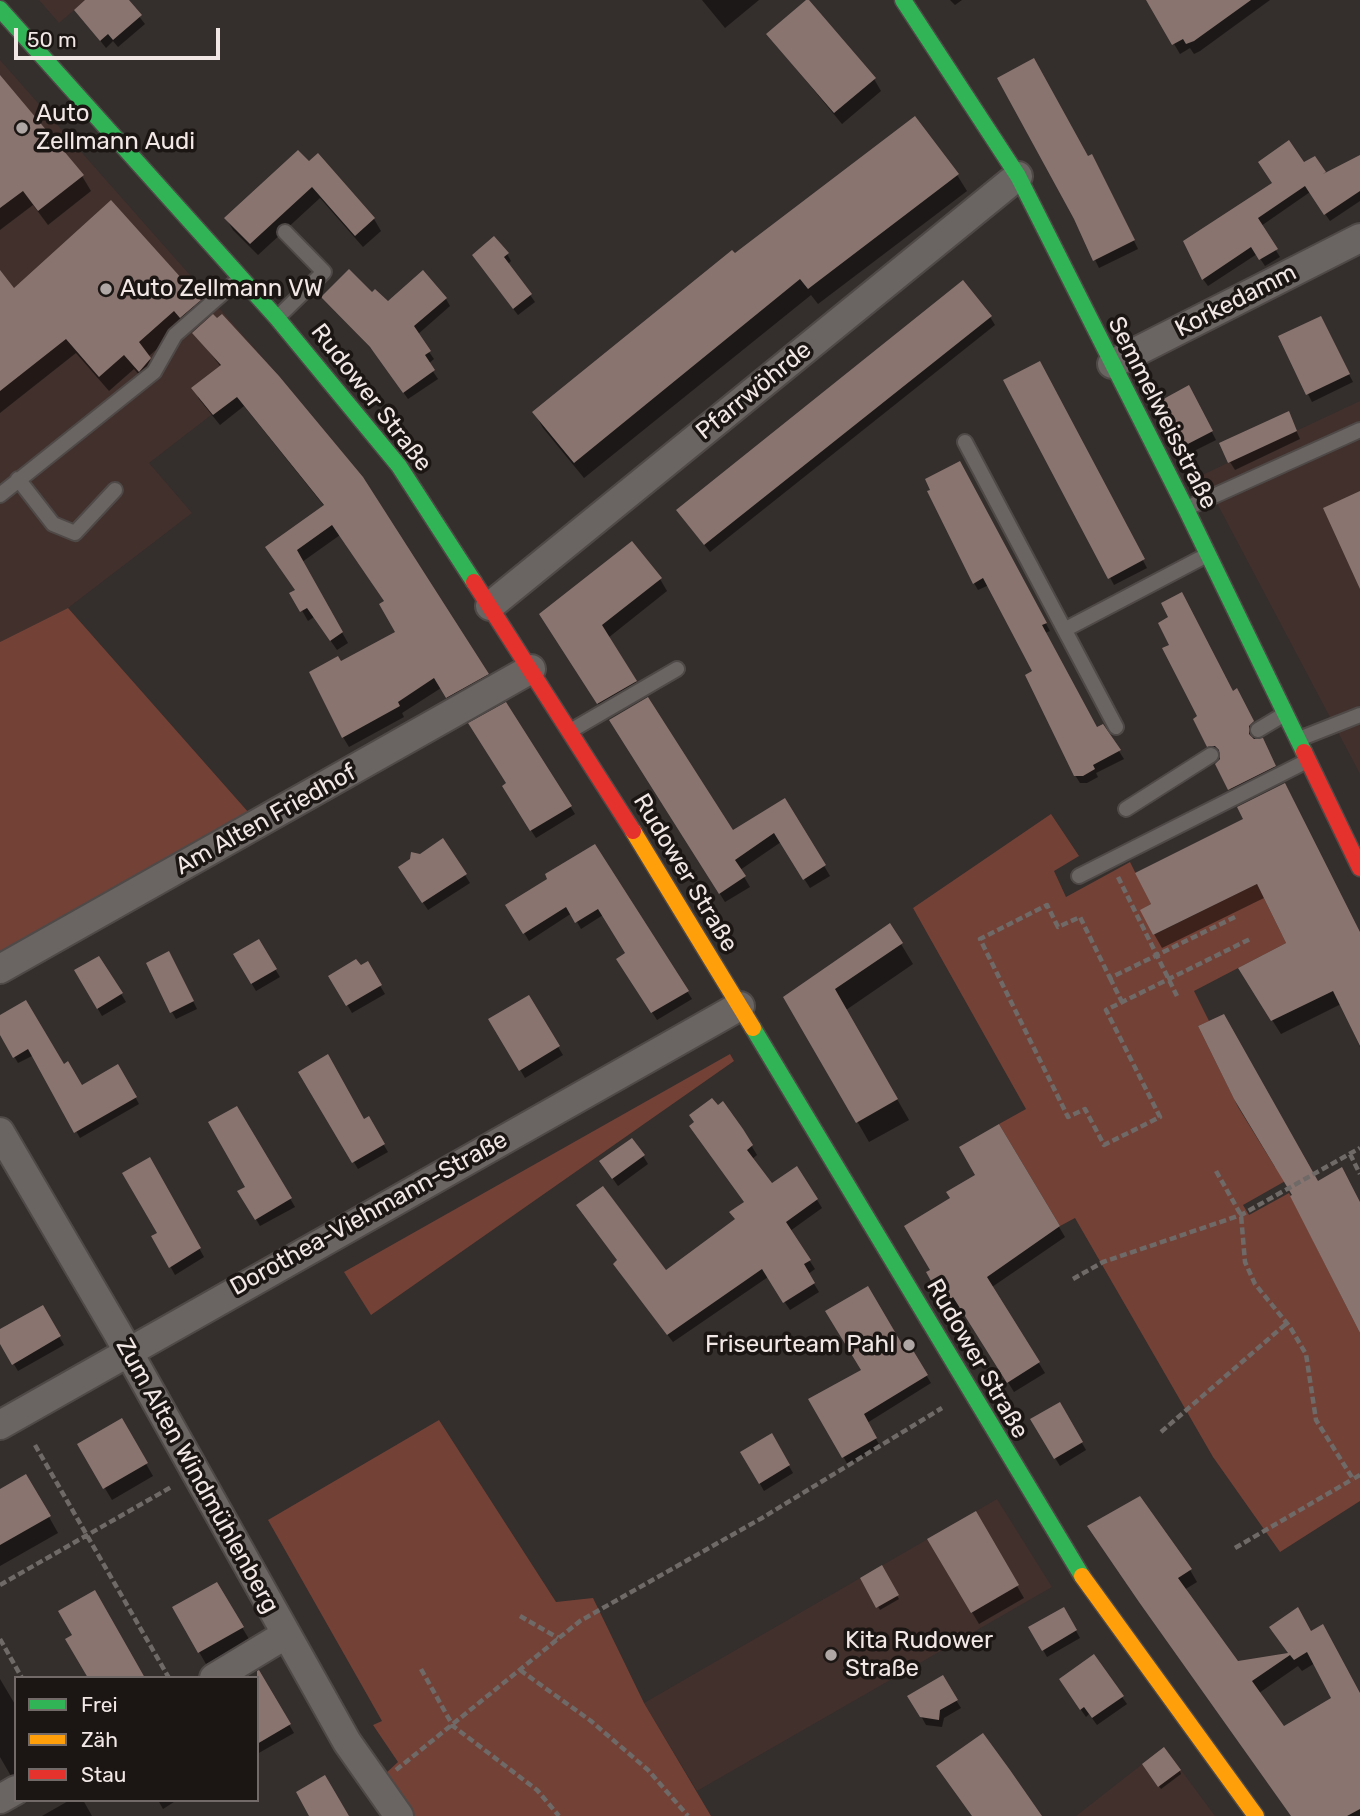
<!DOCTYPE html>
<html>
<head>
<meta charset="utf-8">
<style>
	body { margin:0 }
	#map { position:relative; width:1360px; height:1816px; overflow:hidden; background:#342e2c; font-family:Rubik,sans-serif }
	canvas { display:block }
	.legend { position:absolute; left:14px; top:1676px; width:245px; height:126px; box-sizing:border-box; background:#1b1614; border:2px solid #716a68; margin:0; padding:9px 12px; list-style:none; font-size:21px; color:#f1e8e6 }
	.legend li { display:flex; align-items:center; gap:14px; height:35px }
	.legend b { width:35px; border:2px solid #716a68 }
	.scale { position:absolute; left:14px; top:28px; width:206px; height:32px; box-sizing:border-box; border:4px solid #f1e8e6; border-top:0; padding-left:9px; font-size:21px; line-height:24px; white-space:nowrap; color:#f1e8e6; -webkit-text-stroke:5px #1b1614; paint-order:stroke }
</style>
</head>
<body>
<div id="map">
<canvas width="1360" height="1816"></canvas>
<ul class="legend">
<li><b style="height:9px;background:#30b455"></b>Frei</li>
<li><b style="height:9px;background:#ff9f0a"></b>Zäh</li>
<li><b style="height:9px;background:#e5322d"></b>Stau</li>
</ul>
<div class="scale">50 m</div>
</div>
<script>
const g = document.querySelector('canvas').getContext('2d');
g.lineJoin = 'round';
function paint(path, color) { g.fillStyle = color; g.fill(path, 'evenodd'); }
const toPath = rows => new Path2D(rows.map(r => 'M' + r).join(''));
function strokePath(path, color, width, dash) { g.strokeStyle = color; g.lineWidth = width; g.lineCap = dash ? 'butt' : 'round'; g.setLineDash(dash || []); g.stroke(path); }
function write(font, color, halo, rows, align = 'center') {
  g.font = font + ' Rubik,sans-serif'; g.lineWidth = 7; g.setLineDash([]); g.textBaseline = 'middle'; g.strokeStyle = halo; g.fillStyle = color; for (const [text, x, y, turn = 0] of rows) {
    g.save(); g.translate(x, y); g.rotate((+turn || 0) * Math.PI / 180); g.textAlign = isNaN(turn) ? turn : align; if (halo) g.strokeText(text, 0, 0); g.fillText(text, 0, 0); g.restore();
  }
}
const built = toPath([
	[39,0,86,0,59,23],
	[0,60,272,368,149,463,192,513,68,608,0,642],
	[1360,401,1360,774,1202,475],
	[997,1499,1052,1587,697,1791,644,1703],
	[1164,1747,1215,1816,1076,1816]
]);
const green = toPath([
	[68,608,249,813,0,955,0,642],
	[1051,814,1079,856,1054,871,1066,897,1130,862,1151,904,1141,910,1153,935,1257,884,1286,943,1194,991,1209,1021,1198,1026,1238,1107,1275,1167,1301,1152,1310,1167,1243,1205,1249,1215,1289,1193,1360,1333,1360,1501,1280,1552,1213,1457,1075,1218,1060,1226,999,1124,1026,1109,913,908],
	[730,1054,734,1061,371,1315,344,1272],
	[439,1420,556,1602,593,1598,644,1703,711,1816,415,1816,385,1774,398,1762,373,1725,382,1721,268,1520]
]);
const shadow = toPath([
	[88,0,126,0,145,24,118,47,113,41,106,48,76,10],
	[702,0,759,0,725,28],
	[950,0,962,0,955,5],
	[1148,0,1270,0,1200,51,1194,54,1190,48,1180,54],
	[768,35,874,79,881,91,842,124],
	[0,83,82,176,91,191,48,225,33,205,0,230],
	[298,152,374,219,381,231,363,247,320,198,258,255,233,230,226,218],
	[1360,157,1360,201,1330,221,1310,192,1261,226,1280,257,1265,266,1257,254,1208,286,1203,279,1304,165,1314,158,1325,175],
	[1087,158,1096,164,1138,249,1099,268,1075,218],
	[957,175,967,191,818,304,811,295,584,478,543,428,534,412,735,256],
	[507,254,511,261,508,264,535,302,518,315,478,263],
	[0,273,14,291,199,301,208,316,190,332,184,325,148,357,158,375,149,386,134,369,109,391,76,353,0,413],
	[372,295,388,303,446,299,450,306,417,335,434,359,428,364,438,379,408,399,377,355,323,297],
	[990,317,995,325,710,552,683,518],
	[1324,326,1353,382,1312,402,1308,394],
	[195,333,487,675,493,685,453,707,441,688,402,713,404,717,349,747,343,737,340,663,397,633,385,602,340,535,302,562,348,643,337,650,314,617,308,621,292,593,296,591,273,557,325,507,244,406,220,425,199,399,194,388,221,367],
	[1039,364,1147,568,1114,585,1006,381],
	[1189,388,1216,440,1188,454,1161,403],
	[1292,421,1300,439,1235,470,1230,462],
	[959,463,1050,631,1045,633,1096,729,1103,726,1124,759,1096,773,1098,777,1087,783,1080,783,1075,775,1034,672,989,585,978,590,974,583],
	[660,579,667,591,608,638,643,694,605,715,549,627],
	[1233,693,1242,700,1258,732,1254,740,1268,751,1280,776,1235,799,1217,764,1221,756,1214,756,1208,746],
	[506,704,575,814,536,838,508,795],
	[617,730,732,832,785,800,830,876,810,888,781,842,740,870,750,887,725,902],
	[1245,820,1360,934,1360,1047,1341,1004,1281,1034,1248,982,1289,944,1266,897,1162,948,1154,934,1153,905],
	[443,841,470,883,428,910,405,875,420,855],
	[595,846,692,999,657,1020,623,967,627,954,603,915,581,929,572,913,529,941,508,906],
	[258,941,280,977,256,991,235,955],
	[901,944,913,964,846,1010,909,1120,869,1142,786,997],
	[99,958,126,1002,102,1016,76,971],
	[173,961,197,1009,176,1019,172,1012],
	[367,964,385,994,352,1013,331,977],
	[528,998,563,1055,525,1078,491,1020],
	[0,1017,63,1066,81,1087,118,1066,139,1104,80,1138,34,1055,18,1063,0,1032],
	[300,1072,363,1122,368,1119,388,1152,358,1169],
	[237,1108,295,1207,260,1226,240,1192,247,1188],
	[999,1126,1065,1237,992,1287,1045,1373,1014,1392,961,1306,951,1313,929,1273,932,1270,952,1199,977,1175],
	[742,1130,757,1155,752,1159,772,1185,817,1200,822,1208,790,1231,815,1269,808,1274,819,1292,790,1310,768,1277,673,1342,620,1273,666,1272,736,1220,746,1203],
	[643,1156,648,1164,618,1186,606,1169],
	[149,1159,204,1257,175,1275,154,1237,160,1234],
	[42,1308,64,1345,18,1371,0,1341,0,1332],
	[907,1344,931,1383,867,1423,880,1446,848,1465,811,1399],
	[1059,1404,1086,1450,1060,1466,1032,1420],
	[121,1421,153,1476,112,1500,79,1445],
	[771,1435,793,1473,764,1491,742,1452],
	[26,1476,58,1533,0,1566,0,1491],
	[975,1514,1024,1598,979,1624,929,1540],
	[1096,1539,1190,1570,1197,1582,1184,1590,1237,1663,1289,1655,1311,1633,1360,1696,1360,1816,1292,1816],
	[1315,1663,1334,1698,1284,1728,1259,1693,1298,1666,1302,1671],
	[881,1568,899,1599,880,1610,862,1579],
	[216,1584,249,1639,206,1664,174,1608],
	[1064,1609,1080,1638,1047,1657,1031,1628],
	[942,1678,961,1708,944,1718,942,1727,926,1725,910,1696],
	[0,1679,16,1706,16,1774,11,1776,0,1757],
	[267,1687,294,1733,257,1754,257,1692],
	[1065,1687,1122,1697,1127,1704,1097,1725,1089,1714,1086,1717],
	[1144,1765,1180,1771,1181,1774,1161,1789],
	[70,1800,83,1800,92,1816,42,1816],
	[158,1800,177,1800,163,1809]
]);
const building = toPath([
	[85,0,129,0,142,15,113,40,108,34,100,41,74,10],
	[806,0,809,0,876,78,834,113,766,34],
	[1146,0,1251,0,1194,41,1186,44,1183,39,1172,45],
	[1034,58,1088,156,1092,154,1135,240,1093,261,1074,219,997,78],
	[0,75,84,175,38,211,23,191,0,208],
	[915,116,959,174,808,289,800,279,574,463,532,412,732,250,735,253],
	[1289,140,1304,162,1315,156,1326,172,1323,174,1360,155,1360,191,1324,215,1305,186,1258,218,1278,249,1259,260,1251,247,1202,280,1183,241,1272,183,1258,162],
	[298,150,309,161,318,153,375,218,355,236,312,187,250,244,224,218],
	[111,200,201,300,180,318,174,311,139,342,151,358,139,372,124,355,99,377,66,339,0,391,0,270,14,288],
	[494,236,509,253,504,257,532,294,513,309,472,255],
	[349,269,372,292,375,289,388,301,423,270,447,298,414,326,431,351,425,355,435,370,403,393,370,347,321,297],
	[963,280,992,316,704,545,676,510],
	[213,314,217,318,222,314,279,376,363,477,489,674,446,698,434,678,398,702,400,706,342,738,309,672,338,656,341,661,395,632,379,604,384,601,332,525,297,550,343,632,330,641,307,608,300,612,289,593,295,590,265,547,324,505,237,397,213,415,191,388,221,365,192,333],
	[1321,316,1350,374,1306,395,1278,336],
	[1040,361,1145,559,1108,579,1003,380],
	[1189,385,1213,431,1182,447,1158,402],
	[1289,411,1297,431,1228,463,1219,443],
	[960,461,1047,623,1042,625,1097,727,1103,724,1121,750,1093,765,1095,769,1083,776,1074,776,1025,675,1032,671,983,578,973,584,927,491,930,490,925,479],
	[1360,491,1360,589,1323,508],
	[632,541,662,578,602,625,637,681,597,704,539,614],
	[1182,592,1233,691,1237,688,1254,721,1249,726,1249,734,1254,739,1263,738,1276,766,1228,790,1215,764,1220,759,1219,750,1215,746,1207,747,1193,719,1197,716,1162,648,1169,645,1158,623,1168,617,1161,603],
	[648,697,733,830,785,798,826,865,803,880,774,833,735,860,746,876,719,894,609,720],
	[506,702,572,806,530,831,502,786,506,783,468,723],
	[1285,783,1360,932,1360,1046,1333,991,1271,1021,1238,968,1286,943,1257,884,1153,935,1140,910,1151,904,1135,873,1243,819,1237,807],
	[443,838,467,874,422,903,398,867,410,859,411,852,420,854],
	[595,844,689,991,651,1013,616,959,625,953,598,909,575,923,566,907,523,934,505,905,547,879,545,874],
	[890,923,903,943,835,989,898,1099,856,1123,783,997],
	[259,939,277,969,251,984,233,954],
	[169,951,194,1001,170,1013,146,963],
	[99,956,123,993,97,1009,74,970],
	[356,959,361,965,368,961,382,985,346,1006,328,976],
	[529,995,560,1046,519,1071,488,1019],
	[26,1000,64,1064,68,1061,82,1085,118,1064,137,1097,74,1133,28,1049,13,1058,0,1035,0,1015],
	[1224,1014,1318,1181,1342,1167,1360,1202,1360,1333,1290,1196,1292,1195,1234,1099,1198,1026],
	[328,1054,364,1119,369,1116,385,1144,352,1163,298,1072],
	[712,1098,718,1105,723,1101,743,1129,753,1145,747,1150,772,1183,797,1166,818,1199,786,1222,811,1260,804,1264,815,1283,783,1303,762,1269,667,1335,613,1264,617,1260,576,1205,603,1186,666,1270,735,1219,729,1212,744,1202,689,1126,694,1122,689,1115],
	[237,1106,292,1198,255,1220,237,1191,245,1187,208,1122],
	[999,1124,1060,1226,987,1277,1040,1362,1007,1383,953,1297,944,1304,926,1272,930,1270,904,1226,950,1198,946,1192,975,1175,959,1147],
	[632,1138,645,1155,612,1179,599,1161],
	[150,1157,201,1248,169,1268,151,1236,157,1233,122,1173],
	[868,1286,902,1344,908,1342,928,1375,864,1414,877,1438,842,1458,808,1399,861,1370,825,1311],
	[43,1305,61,1336,12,1365,0,1344,0,1329],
	[1060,1402,1083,1442,1054,1459,1030,1419],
	[122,1418,148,1463,103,1489,77,1444],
	[772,1433,790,1465,759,1484,740,1452],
	[26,1474,51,1516,0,1545,0,1489],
	[1140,1496,1192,1569,1178,1578,1238,1661,1288,1653,1269,1627,1298,1607,1311,1631,1323,1624,1360,1693,1360,1809,1347,1816,1291,1816,1139,1602,1087,1526],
	[1307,1652,1331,1698,1284,1726,1252,1681,1290,1655,1294,1660],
	[976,1511,1019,1585,971,1613,927,1539],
	[882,1565,899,1595,876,1608,860,1578],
	[217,1582,244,1627,198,1653,172,1607],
	[95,1590,145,1678,88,1678,65,1639,72,1635,58,1611],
	[1064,1607,1077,1630,1042,1651,1028,1627],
	[1094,1654,1124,1696,1092,1718,1084,1707,1080,1710,1059,1679],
	[259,1670,291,1724,257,1744,257,1671],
	[943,1675,958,1700,940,1710,939,1720,920,1717,907,1696],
	[983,1733,1010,1770,1042,1816,972,1816,936,1766],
	[1164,1747,1181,1770,1158,1787,1142,1764],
	[325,1775,349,1816,309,1816,296,1792]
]);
const path = toPath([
	[1118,877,1177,996],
	[1235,917,1110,978,1080,917,1058,927,1047,905,980,939,1068,1117,1085,1109,1104,1145,1160,1117,1106,1010,1250,939],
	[1110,978,1122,1002],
	[1350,1154,1360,1174],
	[1216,1171,1241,1215,1245,1262,1255,1284,1290,1327,1306,1354,1316,1420,1353,1479,1360,1475],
	[1073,1279,1103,1262,1241,1215,1360,1148],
	[1161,1432,1287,1323],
	[35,1445,169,1678],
	[1235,1548,1353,1479],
	[0,1585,173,1486],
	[520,1616,558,1638],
	[0,1639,22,1678],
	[421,1669,453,1726,537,1790,559,1816],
	[520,1670,591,1721,648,1770,688,1816],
	[396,1770,580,1621,762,1518,942,1408]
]);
const lane = toPath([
	[278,317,324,272,285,232],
	[965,442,1116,727],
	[18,479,53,524,75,533,115,490],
	[0,495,154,372,175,335,240,278],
	[1187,508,1360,430],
	[1066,629,1207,555],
	[572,730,677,669],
	[1258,730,1283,715],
	[1299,739,1360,715],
	[1126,809,1211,755],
	[1079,876,1307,761]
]);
const street = toPath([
	[1112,364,1360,238],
	[490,606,1018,176],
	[0,969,531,669],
	[0,1132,116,1330,347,1742,399,1816],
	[0,1425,740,1006],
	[214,1678,285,1635],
	[0,1799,16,1790]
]);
const fast = toPath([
	[903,0,1018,176,1186,509,1304,752],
	[0,9,277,318,399,466,474,582],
	[753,1028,1082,1576]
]);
const slow = toPath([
	[633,831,753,1028],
	[1082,1576,1256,1816]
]);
const jam = toPath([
	[474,582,633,831],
	[1304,752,1360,868]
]);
const markers = [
	[22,128,7,"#afa7a5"],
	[106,289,7,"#afa7a5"],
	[909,1345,7,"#afa7a5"],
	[831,1655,7,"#afa7a5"]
];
const poiNames = [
	["Auto",36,114],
	["Zellmann Audi",36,142],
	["Auto Zellmann VW",120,289],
	["Friseurteam Pahl",895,1345,"right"],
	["Kita Rudower",845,1641],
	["Straße",845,1669]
];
const streetNames = [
	["Korkedamm",1236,301,-27],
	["Pfarrwöhrde",754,391,-39],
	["Rudower Straße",371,398,52],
	["Semmelweisstraße",1162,413,63],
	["Am Alten Friedhof",266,820,-29],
	["Rudower Straße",685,873,59],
	["Dorothea-Viehmann-Straße",369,1214,-29],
	["Rudower Straße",977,1359,60],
	["Zum Alten Windmühlenberg",197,1476,61]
];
paint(built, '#41302c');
paint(green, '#734136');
paint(shadow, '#0007');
paint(building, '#8a746f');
strokePath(lane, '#4f4948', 18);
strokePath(street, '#4f4948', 32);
strokePath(fast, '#4f4948', 19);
strokePath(slow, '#4f4948', 19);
strokePath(jam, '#4f4948', 19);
strokePath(path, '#6f6a68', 4.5, [7, 3.5]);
strokePath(lane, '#6a6463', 14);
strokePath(street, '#6a6463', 28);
strokePath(fast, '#30b455', 16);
strokePath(slow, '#ff9f0a', 16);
strokePath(jam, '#e5322d', 16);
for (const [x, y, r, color] of markers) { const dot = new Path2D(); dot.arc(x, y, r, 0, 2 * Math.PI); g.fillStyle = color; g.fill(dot); strokePath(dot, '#1b1614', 2.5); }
write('24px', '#f1e8e6', '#1b1614', poiNames, 'left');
write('24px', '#f1e8e6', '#1b1614', streetNames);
</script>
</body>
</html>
